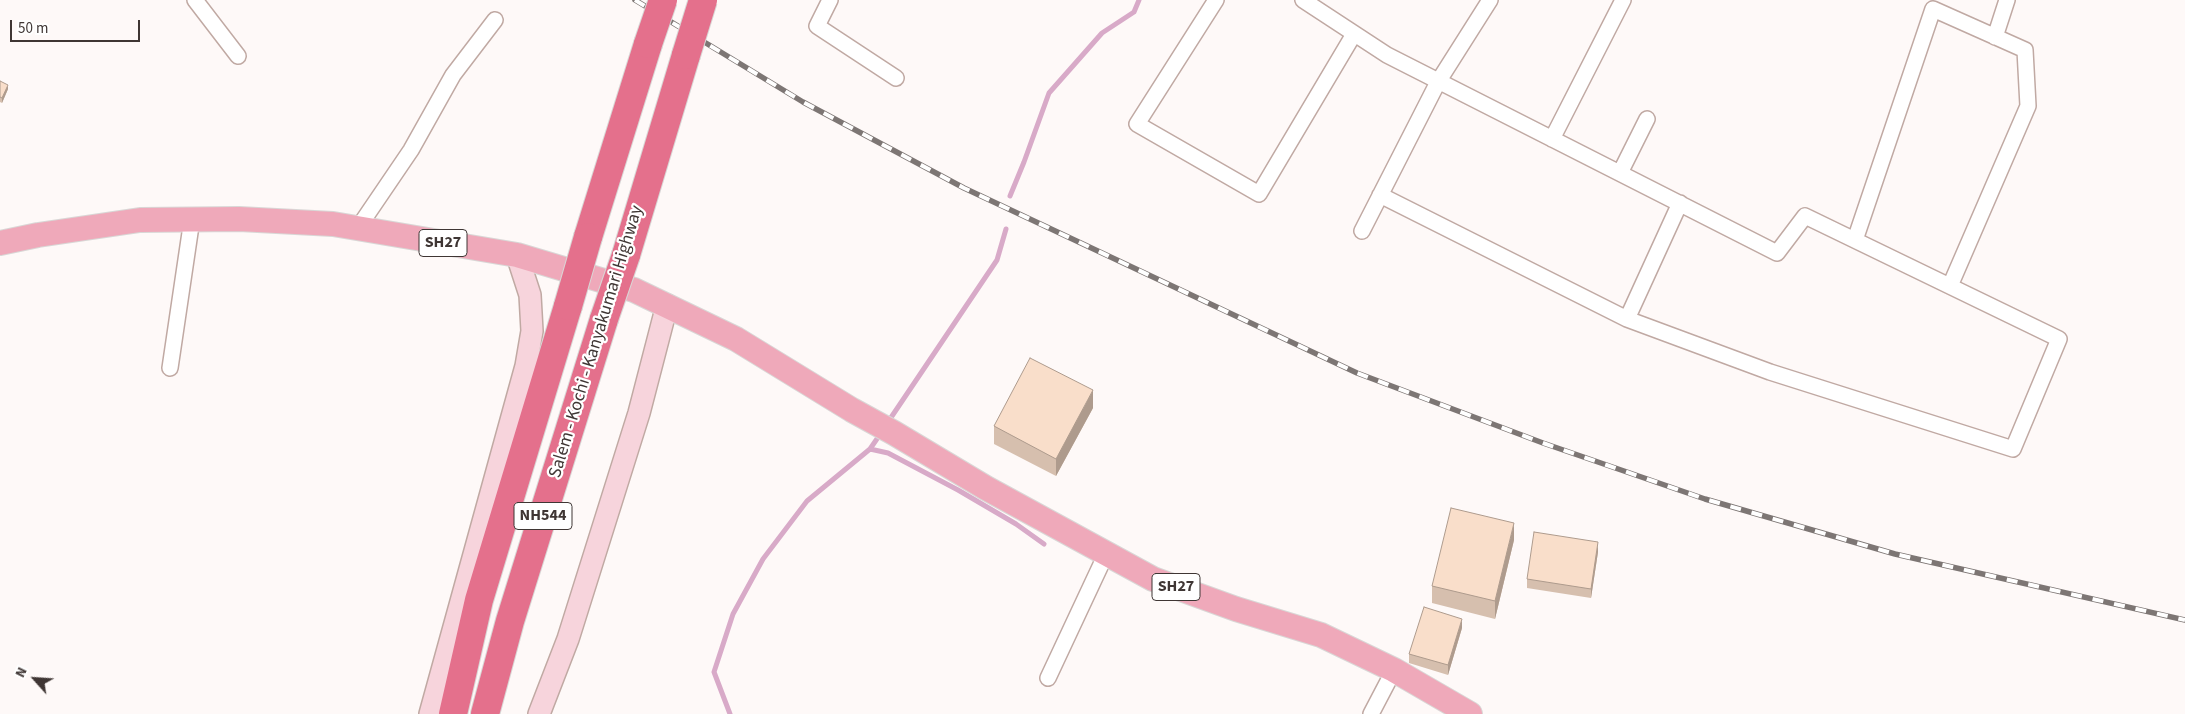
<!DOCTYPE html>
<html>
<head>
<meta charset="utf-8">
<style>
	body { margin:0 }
	#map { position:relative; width:2185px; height:714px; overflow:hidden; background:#fef9f8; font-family:"Source Sans 3",sans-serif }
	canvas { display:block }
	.north { position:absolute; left:10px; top:654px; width:50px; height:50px; -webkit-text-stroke:4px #fff; paint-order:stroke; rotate:296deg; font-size:14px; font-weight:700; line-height:20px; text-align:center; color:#3f3634 }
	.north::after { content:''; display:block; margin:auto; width:18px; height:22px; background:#3f3634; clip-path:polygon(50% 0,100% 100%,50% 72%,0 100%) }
	.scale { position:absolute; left:10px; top:20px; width:130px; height:22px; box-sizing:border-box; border:2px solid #3f3634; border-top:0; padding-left:6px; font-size:15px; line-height:18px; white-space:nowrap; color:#3f3634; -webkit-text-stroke:4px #fff; paint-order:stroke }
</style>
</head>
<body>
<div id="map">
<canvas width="2185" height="714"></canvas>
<div class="north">N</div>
<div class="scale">50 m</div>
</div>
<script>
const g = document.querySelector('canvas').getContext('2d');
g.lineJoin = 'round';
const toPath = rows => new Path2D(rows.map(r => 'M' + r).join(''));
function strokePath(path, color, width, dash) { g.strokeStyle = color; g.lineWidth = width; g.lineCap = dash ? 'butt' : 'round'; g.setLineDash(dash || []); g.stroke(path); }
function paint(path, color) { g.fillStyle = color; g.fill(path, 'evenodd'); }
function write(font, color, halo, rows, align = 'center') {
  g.font = font + ' "Source Sans 3",sans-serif'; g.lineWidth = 4.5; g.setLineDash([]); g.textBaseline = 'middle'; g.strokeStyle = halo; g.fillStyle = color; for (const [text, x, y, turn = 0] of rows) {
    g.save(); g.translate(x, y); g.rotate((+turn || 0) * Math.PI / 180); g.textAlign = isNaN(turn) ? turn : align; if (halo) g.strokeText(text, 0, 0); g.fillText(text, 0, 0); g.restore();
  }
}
const stream = toPath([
	[1010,196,1024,162,1049,93,1102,33,1134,12,1139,0],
	[888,422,997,260,1006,229],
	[870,449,888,453,958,490,1016,524,1044,544],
	[730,714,714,672,733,614,763,559,807,501,870,449,881,433]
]);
const street = toPath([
	[195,0,238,56],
	[830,0,817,26,896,78],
	[1216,0,1137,124,1259,194,1354,34],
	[1303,0,1387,55,1777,253,1805,216,2059,339,2013,449,1770,372,1627,319,1380,195],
	[1995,37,2007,0],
	[1552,139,1623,0],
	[1620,173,1647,119],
	[358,228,411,150,453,75,495,20],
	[1362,231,1438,82,1490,0],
	[1855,240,1933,9,2025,50,2028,106,1950,286],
	[1627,319,1680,203],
	[170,368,192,219],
	[1048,678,1106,554],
	[1371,714,1394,670]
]);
const secondary = toPath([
	[430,714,526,366,532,331,530,295,517,255],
	[539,714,568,639,639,413,667,305]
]);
const primary = toPath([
	[0,243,38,235,140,220,239,219,333,224,517,255,634,290,736,339,852,410,894,433,986,488,1153,579,1236,609,1321,635,1394,670,1470,714]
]);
const highway = toPath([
	[588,237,648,44],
	[626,255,686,55],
	[453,714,479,600,568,306],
	[485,714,510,621,604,319]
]);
const rail = toPath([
	[635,0,803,102,964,188,1357,373,1543,443,1705,499,1895,554,2185,620]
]);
const highwayBridge = toPath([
	[648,44,663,0],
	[686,55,703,0],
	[568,306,588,237],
	[604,319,626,255]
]);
const wall = toPath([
	[0,81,8,89,2,103,0,102],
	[1093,408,1056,476,994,444,994,426],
	[1514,540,1495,619,1432,603,1432,586],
	[1598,552,1591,598,1527,588,1527,579],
	[1462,628,1448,675,1409,663,1409,654]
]);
const shadedWall = toPath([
	[8,85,8,89,2,103,2,98],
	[1093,390,1093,408,1056,476,1056,459],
	[1514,523,1514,540,1495,619,1495,601],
	[1598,542,1598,552,1591,598,1591,589],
	[1462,619,1462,628,1448,675,1448,665]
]);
const building = toPath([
	[0,81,8,85,2,98,0,97,0,81],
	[1030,358,1093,390,1056,459,994,426,1030,358],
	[1451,508,1514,523,1495,601,1432,586,1451,508],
	[1534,532,1598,542,1591,589,1527,579,1534,532],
	[1424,607,1462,619,1448,665,1409,654,1424,607]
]);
const shields = [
	[443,243,48],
	[543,516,58],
	[1176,587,48]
];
const shieldNames = [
	["SH27",443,243],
	["NH544",543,516],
	["SH27",1176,587]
];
const streetNames = [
	["Salem - Kochi - Kanyakumari Highway",597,342,-73]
];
strokePath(stream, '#d8aac8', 5);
strokePath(street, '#c0a9a3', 18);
strokePath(secondary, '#c0a9a3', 24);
strokePath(primary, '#d9d7d6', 26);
strokePath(highway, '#d9d7d6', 30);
strokePath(street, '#fff', 15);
strokePath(secondary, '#f7d4dc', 21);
strokePath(primary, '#efa9ba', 24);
strokePath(highway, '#e4708c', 28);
strokePath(rail, '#7d7674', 5.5);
strokePath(rail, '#fff', 4, [11]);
strokePath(highwayBridge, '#d9d7d6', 30, []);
strokePath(highwayBridge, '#e4708c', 28);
paint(wall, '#d6bfae');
paint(shadedWall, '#ae9b8d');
paint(building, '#f9deca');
strokePath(building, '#ae9b8d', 1);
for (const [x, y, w] of shields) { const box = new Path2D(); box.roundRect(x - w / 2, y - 13.5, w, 27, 4); g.fillStyle = '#fff'; g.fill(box); strokePath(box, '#3f3634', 1); }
write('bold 16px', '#3f3634', null, shieldNames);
write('18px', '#3f3634', '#fff', streetNames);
</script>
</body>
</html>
